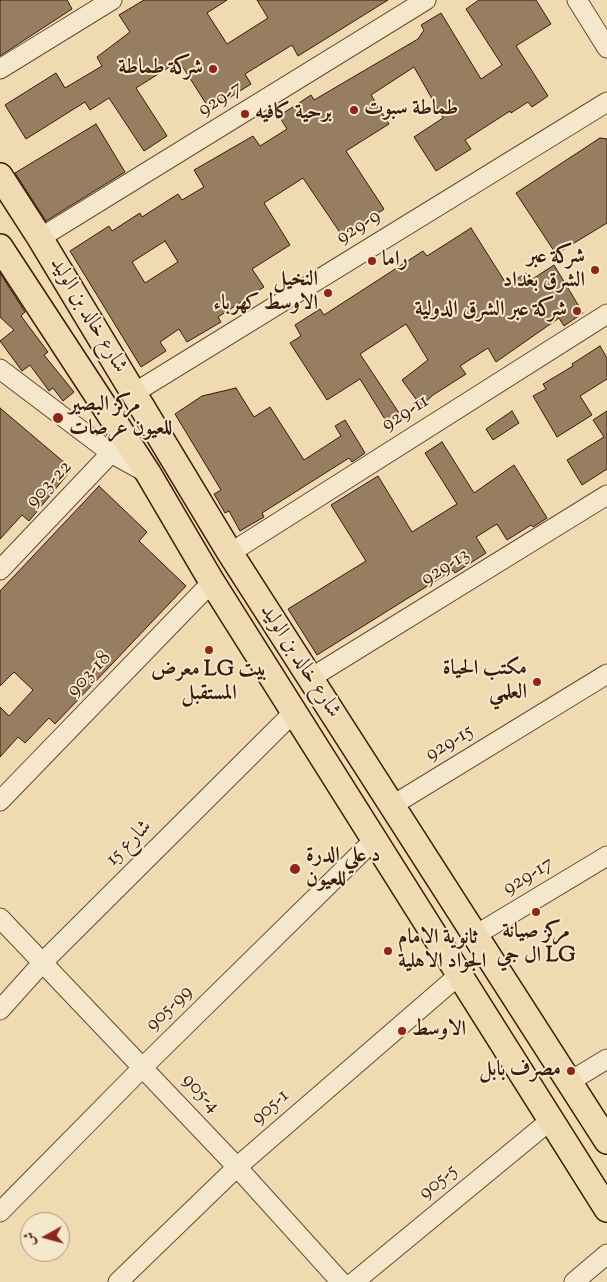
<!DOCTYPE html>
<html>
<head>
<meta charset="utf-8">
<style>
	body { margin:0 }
	#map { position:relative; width:607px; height:1282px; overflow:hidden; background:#efdab1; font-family:"Sorts Mill Goudy",Amiri,serif }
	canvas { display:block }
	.north { position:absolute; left:20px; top:1212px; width:50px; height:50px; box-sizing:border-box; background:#f5e7cc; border:1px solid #aa957e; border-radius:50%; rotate:263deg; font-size:14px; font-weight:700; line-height:20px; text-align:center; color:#3a1a08 }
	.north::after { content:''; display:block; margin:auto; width:18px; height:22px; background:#8f2418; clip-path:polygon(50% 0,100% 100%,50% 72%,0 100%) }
</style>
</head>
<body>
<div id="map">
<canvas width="607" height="1282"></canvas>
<div class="north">ش</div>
</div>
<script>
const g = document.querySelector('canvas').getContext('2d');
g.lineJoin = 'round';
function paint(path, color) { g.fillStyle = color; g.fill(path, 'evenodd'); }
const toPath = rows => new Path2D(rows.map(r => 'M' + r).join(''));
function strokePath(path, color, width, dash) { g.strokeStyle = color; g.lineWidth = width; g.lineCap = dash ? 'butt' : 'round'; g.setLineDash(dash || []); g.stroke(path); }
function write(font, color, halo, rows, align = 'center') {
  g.font = font + ' "Sorts Mill Goudy",Amiri,serif'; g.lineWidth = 4; g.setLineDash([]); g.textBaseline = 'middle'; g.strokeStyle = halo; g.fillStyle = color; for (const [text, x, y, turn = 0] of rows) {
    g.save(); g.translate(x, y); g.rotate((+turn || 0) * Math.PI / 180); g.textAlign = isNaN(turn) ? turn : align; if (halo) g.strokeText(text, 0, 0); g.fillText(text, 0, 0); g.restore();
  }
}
const building = toPath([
	[0,0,67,0,72,9,0,56,0,0],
	[144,0,227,0,207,13,227,44,268,18,257,0,388,0,298,56,292,45,245,74,251,84,210,110,179,61,136,88,167,136,144,151,109,98,90,110,85,102,26,139,5,105,56,73,65,88,102,66,97,57,130,32,119,15,144,0],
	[479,0,536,0,551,24,516,46,548,96,532,107,528,102,511,113,510,111,465,140,471,149,436,171,414,137,443,118,414,67,371,95,389,124,346,151,384,209,343,237,303,178,264,203,290,245,252,269,264,287,218,317,221,322,187,342,179,329,160,342,166,351,141,367,70,251,109,226,112,231,140,213,142,217,178,194,182,200,204,187,194,170,253,136,260,146,287,129,279,116,311,95,314,100,418,39,424,30,421,25,441,13,481,79,502,65,466,9,479,0],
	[165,241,178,262,145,283,132,262,165,241],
	[96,124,125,172,46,221,15,173,96,124],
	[600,138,607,139,607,223,556,254,516,193,600,138],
	[471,228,507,285,526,273,531,280,554,265,583,313,564,326,559,318,496,362,488,348,460,366,466,374,433,395,421,406,402,380,428,360,406,324,360,354,401,416,388,424,360,379,327,400,290,343,301,336,295,325,320,309,324,315,423,251,427,256,471,228],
	[0,273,25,312,21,316,48,352,44,355,74,392,63,401,53,388,49,391,30,365,22,371,0,341,14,330,0,317,0,273],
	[600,346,607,358,607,379,580,396,592,415,557,437,533,396,546,389,543,384,573,366,572,364,600,346],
	[236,388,254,417,270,407,304,460,341,436,335,426,345,420,365,453,352,462,349,458,262,513,264,517,240,531,229,511,225,513,214,494,221,490,175,414,202,396,236,388],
	[0,408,72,469,29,521,22,515,0,539,0,408],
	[512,411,519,423,493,440,486,429,512,411],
	[607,411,607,469,582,485,567,460,604,437,593,420,607,411],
	[442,442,474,493,514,465,547,518,533,527,531,525,507,540,497,524,476,537,486,553,455,573,453,570,317,655,288,609,366,561,331,505,378,476,412,532,457,504,425,453,442,442],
	[99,486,147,532,139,541,186,586,55,724,49,718,25,743,18,737,0,757,0,707,9,716,33,690,14,672,0,686,0,591,99,486]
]);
const minor = toPath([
	[577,0,607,48],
	[0,69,112,0],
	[40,238,426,0],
	[0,369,111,453,147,473],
	[134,393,607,102],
	[230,553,607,314],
	[0,570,111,453],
	[309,679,607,495],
	[0,801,212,582],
	[393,805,607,674],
	[0,918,237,1167,341,1282],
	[474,936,607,856],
	[0,1010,43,962,294,712],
	[569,1082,607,1059],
	[0,1212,143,1067,374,840],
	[118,1282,237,1167,459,975],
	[354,1282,552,1119],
	[574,1282,607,1254]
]);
const major = toPath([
	[0,176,40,238,230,553,607,1141],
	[0,247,148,473,212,582,607,1209]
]);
const markers = [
	[213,69,5,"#8f2418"],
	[354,110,5,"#8f2418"],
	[245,114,5,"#8f2418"],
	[372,261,5,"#8f2418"],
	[595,270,5,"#8f2418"],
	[328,293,5,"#8f2418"],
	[577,311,5,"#8f2418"],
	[58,418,6,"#8f2418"],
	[209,650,5,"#8f2418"],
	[537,682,5,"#8f2418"],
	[295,869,6,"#8f2418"],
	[536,912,5,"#8f2418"],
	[388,951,5,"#8f2418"],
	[402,1031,5,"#8f2418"],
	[571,1071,5,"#8f2418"]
];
const poiNames = [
	["شركة طماطة",203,69,"right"],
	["طماطة سبوت",364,110],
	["برحية كافيه",255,114],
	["شركة عبر",585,258,"right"],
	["الشرق بغداد",585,282,"right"],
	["راما",382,261],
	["النخيل",318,281,"right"],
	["الاوسط كهرباء",318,305,"right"],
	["شركة عبر الشرق الدولية",567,311,"right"],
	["مركز البصير",69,406],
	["للعيون عرصات",69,430],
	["مكتب الحياة",527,670,"right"],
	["العلمي",527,694,"right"],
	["معرض LG بيت",209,671,"center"],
	["المستقبل",209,695,"center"],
	["د علي الدرة",306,857],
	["للعيون",306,881],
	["مركز صيانة",536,933,"center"],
	["ال جي LG",536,957,"center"],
	["ثانوية الامام",398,939],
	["الجواد الاهلية",398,963],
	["الاوسط",412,1031],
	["مصرف بابل",561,1071,"right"]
];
const streetNames = [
	["929-7",221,100,-32],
	["929-9",359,228,-32],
	["شارع خالد بن الوليد",87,316,59],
	["929-11",406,414,-32],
	["903-22",50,485,-46],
	["929-13",446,568,-32],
	["شارع خالد بن الوليد",299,662,57],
	["903-18",90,675,-46],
	["929-15",450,744,-31],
	["شارع 15",130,844,-45],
	["929-17",529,877,-31],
	["905-99",170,1009,-44],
	["905-4",200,1094,47],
	["905-1",271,1108,-41],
	["905-5",439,1183,-39]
];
paint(building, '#987e60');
strokePath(building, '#3a1a08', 1);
strokePath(minor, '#674a32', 21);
strokePath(major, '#3a1a08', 28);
strokePath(minor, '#f5e7cc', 19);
strokePath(major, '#efdab1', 25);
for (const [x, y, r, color] of markers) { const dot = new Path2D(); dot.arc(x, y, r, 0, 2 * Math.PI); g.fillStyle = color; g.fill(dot); strokePath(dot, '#f5e7cc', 2); }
write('bold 21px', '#3a1a08', '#f5e7cc', poiNames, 'left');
write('21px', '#3a1a08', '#f5e7cc', streetNames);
</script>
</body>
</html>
